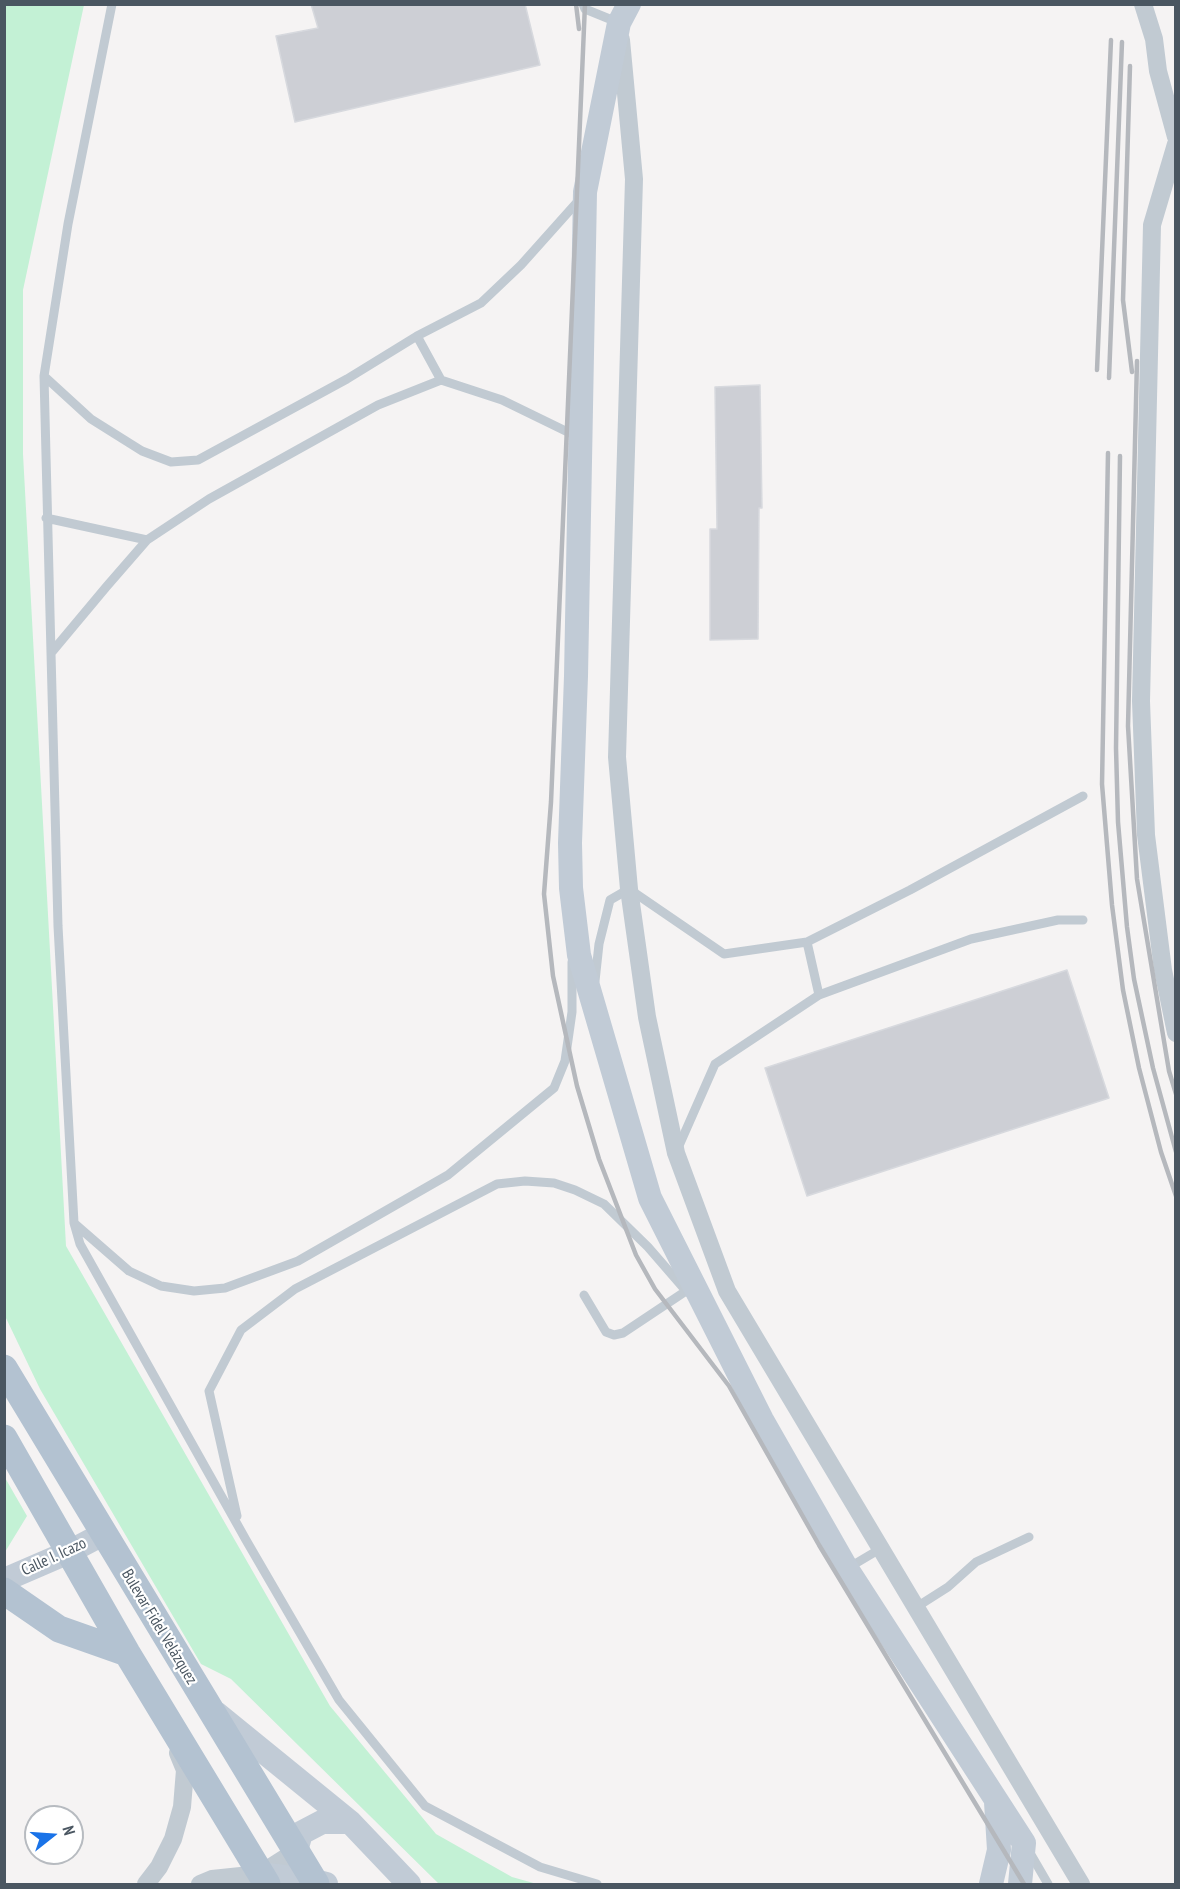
<!DOCTYPE html>
<html>
<head>
<meta charset="utf-8">
<style>
	body { margin:0 }
	#map { position:relative; width:1180px; height:1889px; overflow:hidden; background:#f5f3f3; font-family:"PT Sans Narrow",sans-serif }
	canvas { display:block }
	.frame { position:absolute; inset:0; border:6px solid #4a5661; pointer-events:none }
	.north { position:absolute; left:24px; top:1805px; width:60px; height:60px; box-sizing:border-box; background:#fff; border:2px solid #b7bbc0; border-radius:50%; rotate:73deg; font-size:16px; font-weight:700; line-height:24px; text-align:center; color:#4a5661 }
	.north::after { content:''; display:block; margin:auto; width:21px; height:27px; background:#1a73e8; clip-path:polygon(50% 0,100% 100%,50% 72%,0 100%) }
</style>
</head>
<body>
<div id="map">
<canvas width="1180" height="1889"></canvas>
<div class="frame"></div>
<div class="north">N</div>
</div>
<script>
const g = document.querySelector('canvas').getContext('2d');
g.lineJoin = 'round';
function paint(path, color) { g.fillStyle = color; g.fill(path, 'evenodd'); }
const toPath = rows => new Path2D(rows.map(r => 'M' + r).join(''));
function strokePath(path, color, width, dash) { g.strokeStyle = color; g.lineWidth = width; g.lineCap = dash ? 'butt' : 'round'; g.setLineDash(dash || []); g.stroke(path); }
function write(font, color, halo, rows, align = 'center') {
  g.font = font + ' "PT Sans Narrow",sans-serif'; g.lineWidth = 4.5; g.setLineDash([]); g.textBaseline = 'middle'; g.strokeStyle = halo; g.fillStyle = color; for (const [text, x, y, turn = 0] of rows) {
    g.save(); g.translate(x, y); g.rotate((+turn || 0) * Math.PI / 180); g.textAlign = isNaN(turn) ? turn : align; if (halo) g.strokeText(text, 0, 0); g.fillText(text, 0, 0); g.restore();
  }
}
const green = toPath([
	[5,4,84,5,23,290,23,454,66,1246,330,1706,436,1834,512,1877,537,1884,439,1884,231,1679,201,1664,40,1389,5,1316,4,314,6,303],
	[4,1476,27,1516,5,1552,4,1552]
]);
const building = toPath([
	[311,4,525,4,540,65,295,122,276,36,318,28,311,4],
	[760,385,762,508,759,508,758,639,710,640,710,529,717,529,715,387,760,385],
	[1067,970,1109,1098,807,1196,765,1068,1067,970]
]);
const lane = toPath([
	[112,4,68,224,44,376,91,419,142,451,171,462,198,460,347,379,417,336,481,303,521,265,580,199],
	[583,4,585,9,617,22],
	[417,336,441,380],
	[44,376,51,653],
	[580,438,502,400,441,380,378,405,209,499,147,540,107,586,51,653,58,926,74,1223,80,1244,246,1540,339,1700,425,1806,540,1867,597,1884],
	[46,518,147,540],
	[807,942,819,995],
	[595,981,599,944,610,900,629,889,724,954,807,942,910,890,1083,796],
	[678,1148,715,1064,819,995,971,939,1058,920,1083,920],
	[75,1224,129,1271,161,1286,194,1291,225,1288,298,1261,448,1175,554,1088,565,1061,572,1012,572,962],
	[584,1295,606,1332,614,1335,623,1333,686,1291],
	[237,1516,209,1391,241,1330,295,1289,497,1184,525,1181,554,1183,575,1190,604,1204,648,1247,687,1292],
	[848,1568,880,1549],
	[915,1608,948,1587,976,1562,1029,1537],
	[1030,1853,1048,1884]
]);
const street = toPath([
	[1143,4,1154,39,1158,71,1176,137],
	[621,40,634,179,617,757,629,889,647,1017,676,1153,727,1291,1081,1884],
	[1176,144,1152,225,1141,701,1146,835,1163,970,1176,1033],
	[146,1884,159,1867,173,1839,182,1807,185,1770,178,1753],
	[200,1884,212,1879,260,1874,296,1851]
]);
const secondary = toPath([
	[629,4,619,23,585,192,576,676,570,843,571,888,579,955,650,1198,762,1420,847,1569,1024,1843,1020,1884],
	[4,1580,69,1552,103,1534],
	[216,1713,350,1822,409,1884],
	[296,1851,301,1833,322,1822,350,1822],
	[260,1874,314,1881,326,1884],
	[991,1884,999,1850,996,1802]
]);
const primary = toPath([
	[4,1368,316,1884],
	[4,1438,127,1653,267,1884],
	[4,1591,59,1629,127,1653]
]);
const rail = toPath([
	[576,4,579,29],
	[585,4,551,802,544,894,553,976,577,1086,599,1159,636,1255,655,1289,729,1386,819,1545,1024,1884],
	[1130,66,1123,300,1132,372],
	[1137,361,1128,726,1137,879,1169,1071,1176,1094],
	[1097,370,1111,40],
	[1109,378,1122,42],
	[1108,453,1102,784,1112,905,1123,990,1139,1068,1161,1152,1176,1196],
	[1120,456,1116,748,1118,822,1127,927,1134,979,1153,1068,1176,1152]
]);
const streetNames = [
	["Calle I. Icazo",54,1557,-25],
	["Bulevar Fidel Velázquez",159,1627,59]
];
paint(green, '#c3f1d5');
paint(building, '#cdcfd5');
strokePath(building, '#d7d9de', 1.5);
strokePath(lane, '#c1cad2', 9);
strokePath(street, '#c1cad2', 18);
strokePath(secondary, '#c1cbd6', 24);
strokePath(primary, '#b3c2d1', 27);
strokePath(rail, '#b5b8bd', 4.5);
write('16px', '#4a5661', '#fff', streetNames);
</script>
</body>
</html>
